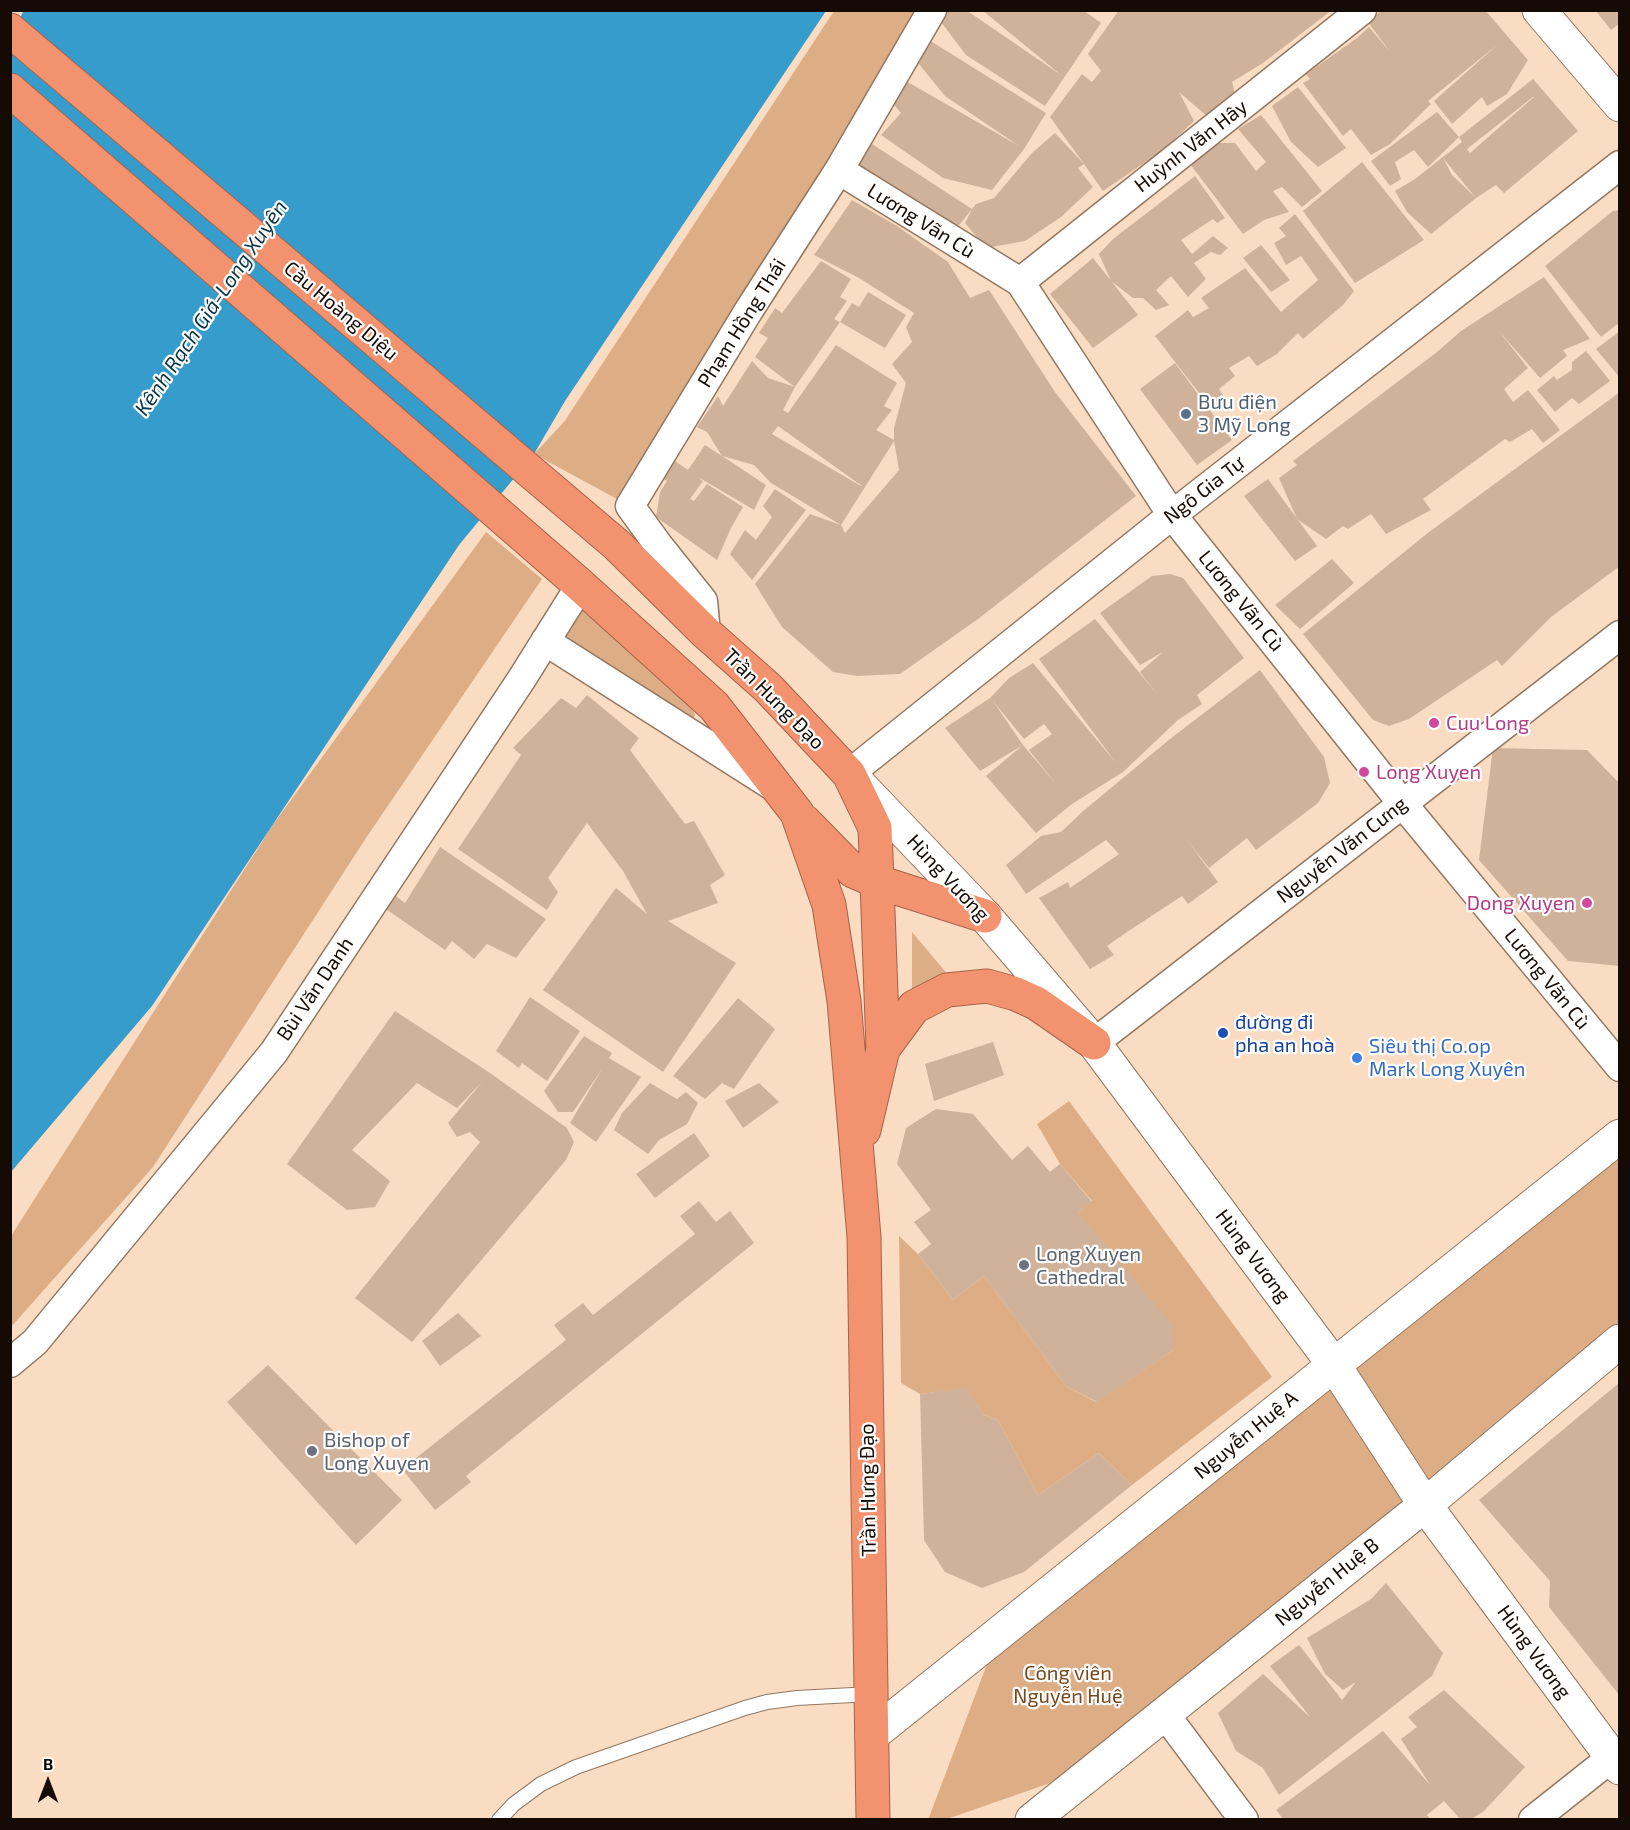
<!DOCTYPE html>
<html>
<head>
<meta charset="utf-8">
<style>
	body { margin:0 }
	#map { position:relative; width:1630px; height:1830px; overflow:hidden; background:#fadcc3; font-family:"Exo 2",sans-serif }
	canvas { display:block }
	.frame { position:absolute; inset:0; border:12px solid #150b04; pointer-events:none }
	.north { position:absolute; left:18px; top:1752px; width:60px; height:60px; -webkit-text-stroke:4px #fff; paint-order:stroke; rotate:0deg; font-size:16px; font-weight:700; line-height:24px; text-align:center; color:#150b04 }
	.north::after { content:''; display:block; margin:auto; width:21px; height:27px; background:#150b04; clip-path:polygon(50% 0,100% 100%,50% 72%,0 100%) }
</style>
</head>
<body>
<div id="map">
<canvas width="1630" height="1830"></canvas>
<div class="frame"></div>
<div class="north">B</div>
</div>
<script>
const g = document.querySelector('canvas').getContext('2d');
g.lineJoin = 'round';
function paint(path, color) { g.fillStyle = color; g.fill(path, 'evenodd'); }
const toPath = rows => new Path2D(rows.map(r => 'M' + r).join(''));
function strokePath(path, color, width, dash) { g.strokeStyle = color; g.lineWidth = width; g.lineCap = dash ? 'butt' : 'round'; g.setLineDash(dash || []); g.stroke(path); }
function write(font, color, halo, rows, align = 'center') {
  g.font = font + ' "Exo 2",sans-serif'; g.lineWidth = 4.5; g.setLineDash([]); g.textBaseline = 'middle'; g.strokeStyle = halo; g.fillStyle = color; for (const [text, x, y, turn = 0] of rows) {
    g.save(); g.translate(x, y); g.rotate((+turn || 0) * Math.PI / 180); g.textAlign = isNaN(turn) ? turn : align; if (halo) g.strokeText(text, 0, 0); g.fillText(text, 0, 0); g.restore();
  }
}
const green = toPath([
	[834,11,932,11,630,506,534,454,564,422],
	[486,532,542,579,366,838,153,1167,11,1327,11,1236,272,826],
	[582,603,674,681,695,714,693,722,563,638],
	[912,932,949,976,912,993],
	[1069,1101,1272,1377,1132,1485,1099,1453,1038,1495,998,1420,984,1415,966,1389,920,1394,901,1383,899,1236,918,1254,953,1300,984,1276,1067,1387,1096,1402,1175,1349,1078,1213,1092,1201,1060,1164,1037,1124],
	[1619,1132,1619,1334,1099,1766,947,1819,928,1820,998,1635]
]);
const water = toPath([
	[24,10,826,11,565,401,534,454,459,545,152,1006,11,1172,10,38]
]);
const building = toPath([
	[944,10,966,10,1061,75,982,10,1083,10,1101,23,1045,106,966,55,938,18],
	[1119,10,1332,10,1263,63,1232,82,1235,93,1208,117,1179,92,1194,121,1163,150,1103,191,1084,164,1078,168,1093,187,1061,217,1025,241,986,248,965,223,972,209,956,229,857,167,872,144,972,209,976,204,994,198,1032,153,1055,133,1084,164,1050,117,1082,74,1092,82,1101,71,1088,54],
	[1382,10,1485,10,1528,60,1507,94,1487,106,1482,97,1452,124,1434,101,1497,45,1428,101,1431,104,1390,144,1371,155,1351,129,1343,136,1303,83,1310,79,1306,74,1357,38,1369,27,1390,52,1368,22],
	[1595,10,1620,10,1620,23,1611,30],
	[929,40,1046,113,1024,149,992,190,943,178,881,135,901,113,889,99,906,81,1019,146,945,96,919,64],
	[1533,79,1578,131,1504,193,1496,185,1476,198,1431,234,1407,212,1395,191,1415,179,1462,142,1459,137],
	[1533,97,1534,97,1470,153,1467,149],
	[1443,158,1476,198,1452,175],
	[1298,87,1346,148,1318,167,1291,142,1272,106],
	[1437,112,1459,137,1428,167,1414,150,1395,162,1401,179,1390,186,1371,161],
	[1261,115,1322,191,1302,207,1282,187,1273,191,1289,212,1264,220,1243,234,1187,160,1207,143,1235,143,1256,171,1266,162,1238,129],
	[1362,162,1424,240,1355,283,1303,211],
	[1195,176,1225,218,1217,223,1213,219,1181,240,1192,254,1213,236,1228,248,1220,255,1211,252,1194,263,1206,279,1188,297,1171,276,1156,290,1169,305,1156,310,1143,298,1133,298,1111,281,1099,254,1113,239],
	[852,200,897,226,948,262,970,298,989,290,1055,392,1136,496,978,619,900,674,857,676,833,672,782,627,755,584,810,514,841,525,771,483,754,465,722,456,766,485,754,510,698,477,703,481,690,499,694,501,707,484,743,507,731,528,717,560,656,517,660,492,667,481,661,478,675,461,688,470,705,445,722,456,707,432,697,427,718,396,723,406,752,361,768,378,795,387,783,410,788,413,836,345,897,383,884,406,892,410,876,430,894,440,894,428,906,383,892,364,912,342,906,327,914,313,859,278,814,255],
	[778,426,862,486,861,486,772,434],
	[894,441,899,470,845,533,841,525],
	[1620,210,1620,322,1601,337,1545,266,1613,211],
	[1295,214,1354,291,1343,305,1303,339,1298,333,1277,354,1257,366,1249,356,1229,368,1235,376,1219,389,1226,400,1213,411,1155,336,1188,310,1193,317,1209,308,1201,298,1245,268,1281,312,1318,280,1301,256,1286,265,1274,243,1286,236,1279,228],
	[1261,245,1290,280,1271,292,1243,258],
	[1093,258,1138,315,1093,348,1050,294],
	[821,261,851,279,840,297,847,301,834,319,840,322,795,387,755,357,768,338,759,333,775,308,782,313],
	[1544,277,1590,339,1563,350,1567,356,1540,378,1499,331,1528,368,1504,389,1513,402,1528,390,1560,430,1543,443,1532,429,1510,442,1505,439,1423,499,1431,510,1386,534,1371,514,1348,529,1343,526,1326,539,1297,519,1279,478,1297,465,1293,461,1437,352,1461,331],
	[868,292,906,315,885,348,840,322,852,303,859,307],
	[1620,331,1620,378,1596,349],
	[1586,351,1610,381,1579,404,1572,398,1555,412,1537,390,1554,376,1557,380,1572,370,1572,362],
	[1175,363,1232,440,1197,465,1140,389],
	[1620,392,1620,566,1551,617,1502,666,1497,660,1409,719,1389,726,1373,720,1303,634,1429,532],
	[1268,479,1317,546,1295,561,1244,496],
	[775,489,806,510,752,580,730,554,745,530,756,540,772,517,763,506],
	[1332,559,1354,583,1300,629,1275,605],
	[1170,574,1183,578,1244,658,1197,695,1202,704,1178,720,1123,772,1072,804,1036,833,986,776,1023,745,1056,784,1029,750,1052,734,1044,724,1024,739,993,701,1023,745,980,771,945,728,990,698,1009,678,1033,663,1116,763,1039,659,1095,619,1157,694,1140,672,1163,652,1140,665,1100,613,1152,576],
	[1260,670,1324,757,1330,783,1318,803,1256,850,1247,838,1209,868,1187,840,1218,882,1188,904,1182,896,1127,932,1107,946,1114,955,1090,969,1039,898,1068,882,1070,888,1119,854,1106,840,1026,894,1006,865,1041,836,1061,832,1082,812,1170,739],
	[587,695,639,738,630,750,685,824,694,821,725,875,710,885,718,903,668,921,736,963,663,1072,543,990,616,888,647,914,623,871,587,823,548,878,558,892,547,910,458,849,521,755,513,748,561,698,576,708],
	[1493,748,1587,750,1620,784,1620,966,1568,961,1479,860],
	[440,847,546,919,516,958,487,944,474,959,452,941,445,950,383,907,392,893,405,903],
	[530,997,580,1031,547,1081,522,1063,519,1068,496,1051],
	[738,998,775,1029,734,1089,722,1083,705,1099,673,1076],
	[395,1011,490,1073,567,1128,574,1142,566,1160,412,1342,355,1298,480,1142,470,1132,457,1137,448,1123,482,1082,457,1108,417,1083,352,1150,390,1181,375,1207,347,1210,287,1164],
	[584,1036,612,1053,609,1058,641,1077,596,1142,570,1123,602,1069,573,1112,558,1112,544,1091],
	[993,1042,1004,1075,934,1101,925,1064],
	[650,1083,677,1099,686,1092,698,1103,687,1124,659,1140,648,1154,614,1130,622,1113],
	[759,1083,779,1102,743,1128,725,1101],
	[936,1109,973,1114,1012,1160,1028,1146,1050,1172,1060,1164,1092,1202,1078,1213,1172,1324,1175,1349,1097,1402,1067,1387,984,1276,953,1300,918,1254,931,1244,914,1222,931,1210,897,1164,906,1128],
	[694,1133,710,1156,655,1198,636,1174],
	[699,1201,716,1222,730,1211,754,1243,466,1476,471,1482,435,1510,402,1469,566,1340,554,1325,583,1303,593,1315,695,1234,680,1216],
	[458,1313,481,1336,440,1366,422,1341],
	[268,1365,402,1500,356,1545,227,1402],
	[1620,1382,1620,1696,1549,1607,1550,1581,1479,1500],
	[966,1388,984,1415,998,1420,1038,1495,1099,1453,1132,1485,1024,1572,982,1588,945,1572,924,1540,920,1394],
	[1386,1583,1443,1653,1432,1676,1279,1795,1263,1768,1236,1751,1218,1713,1263,1674,1311,1718,1270,1666,1299,1645,1342,1700,1356,1682,1343,1690,1325,1674,1307,1638,1371,1599],
	[1444,1690,1525,1767,1484,1811,1470,1820,1461,1820,1444,1801,1427,1815,1431,1820,1284,1820,1276,1810,1383,1731,1430,1785,1401,1739,1417,1727,1408,1717]
]);
const lane = toPath([
	[499,1820,514,1804,541,1784,576,1767,745,1708,767,1702,797,1698,871,1694]
]);
const street = toPath([
	[839,170,1020,282,1172,515,1402,803,1620,1067],
	[1020,282,1362,10],
	[706,633,703,601,659,546,630,506,749,310,839,170,932,10],
	[545,641,771,785],
	[849,774,1172,515,1620,165],
	[1094,1043,1620,635],
	[10,1363,35,1342,274,1052,521,680,580,586],
	[1164,1713,1244,1820],
	[1533,1820,1620,1751]
]);
const secondary = toPath([
	[1539,10,1620,105],
	[854,779,985,916,1094,1043,1334,1365,1425,1505,1620,1768],
	[872,1735,1620,1136],
	[1032,1820,1425,1505,1620,1341]
]);
const highway = toPath([
	[10,30,617,545,706,633,768,688,849,774,875,828,883,1049,864,1130],
	[10,90,579,584,714,706,797,813,829,905,844,1001,864,1237,873,1820],
	[804,821,853,871,878,882,985,916],
	[883,1049,914,1007,947,990,987,986,1016,994,1036,1003,1094,1043]
]);
const markers = [
	[1186,414,6,"#5c6f8a"],
	[1434,723,6,"#d1479c"],
	[1364,772,6,"#d1479c"],
	[1587,903,6,"#d1479c"],
	[1223,1033,6,"#1a4fb4"],
	[1357,1058,6,"#3f7fe0"],
	[1024,1265,6,"#6b7280"],
	[312,1451,6,"#6b7280"]
];
const streetNames = [
	["Huỳnh Văn Hây",1191,146,-38],
	["Lương Vãn Cù",921,221,32],
	["Cầu Hoàng Diệu",341,311,40],
	["Phạm Hồng Thái",742,323,-58],
	["Ngô Gia Tự",1204,490,-38],
	["Lương Vãn Cù",1241,601,51],
	["Trần Hưng Đạo",774,699,45],
	["Nguyễn Văn Cưng",1342,850,-38],
	["Hùng Vương",948,878,47],
	["Lương Vãn Cù",1547,979,51],
	["Bùi Văn Danh",315,989,-56],
	["Hùng Vương",1253,1256,53],
	["Nguyễn Huệ A",1246,1435,-39],
	["Trần Hưng Đạo",868,1490,-91],
	["Nguyễn Huệ B",1327,1582,-39],
	["Hùng Vương",1534,1652,54]
];
const serviceNames = [
	["Bưu điện",1198,402],
	["3 Mỹ Long",1198,425]
];
const hotelNames = [
	["Cuu Long",1446,723],
	["Long Xuyen",1376,772],
	["Dong Xuyen",1575,903,"right"]
];
const transitNames = [
	["đường đi",1235,1022],
	["pha an hoà",1235,1045]
];
const shopNames = [
	["Siêu thị Co.op",1369,1046],
	["Mark Long Xuyên",1369,1069]
];
const worshipNames = [
	["Long Xuyen",1036,1254],
	["Cathedral",1036,1277],
	["Bishop of",324,1440],
	["Long Xuyen",324,1463]
];
const parkNames = [
	["Công viên",1068,1673],
	["Nguyễn Huệ",1068,1696]
];
const waterNames = [
	["Kênh Rạch Giá-Long Xuyên",211,308,-56]
];
paint(green, '#ddae86');
paint(water, '#369ccb');
paint(building, '#d0b29a');
strokePath(lane, '#927760', 16);
strokePath(street, '#927760', 31);
strokePath(secondary, '#927760', 35);
strokePath(highway, '#a5634a', 35);
strokePath(lane, '#fff', 14);
strokePath(street, '#fff', 28);
strokePath(secondary, '#fff', 33);
strokePath(highway, '#f2926f', 33);
for (const [x, y, r, color] of markers) { const dot = new Path2D(); dot.arc(x, y, r, 0, 2 * Math.PI); g.fillStyle = color; g.fill(dot); strokePath(dot, '#fff', 2); }
write('20px', '#150b04', '#fff', streetNames);
write('20px', '#4e5e75', '#fff', serviceNames, 'left');
write('20px', '#b23c85', '#fff', hotelNames, 'left');
write('20px', '#164399', '#fff', transitNames, 'left');
write('20px', '#366cbe', '#fff', shopNames, 'left');
write('20px', '#5b616d', '#fff', worshipNames, 'left');
write('20px', '#78491c', '#fff', parkNames);
write('italic 21px', '#093649', '#fff', waterNames);
</script>
</body>
</html>
